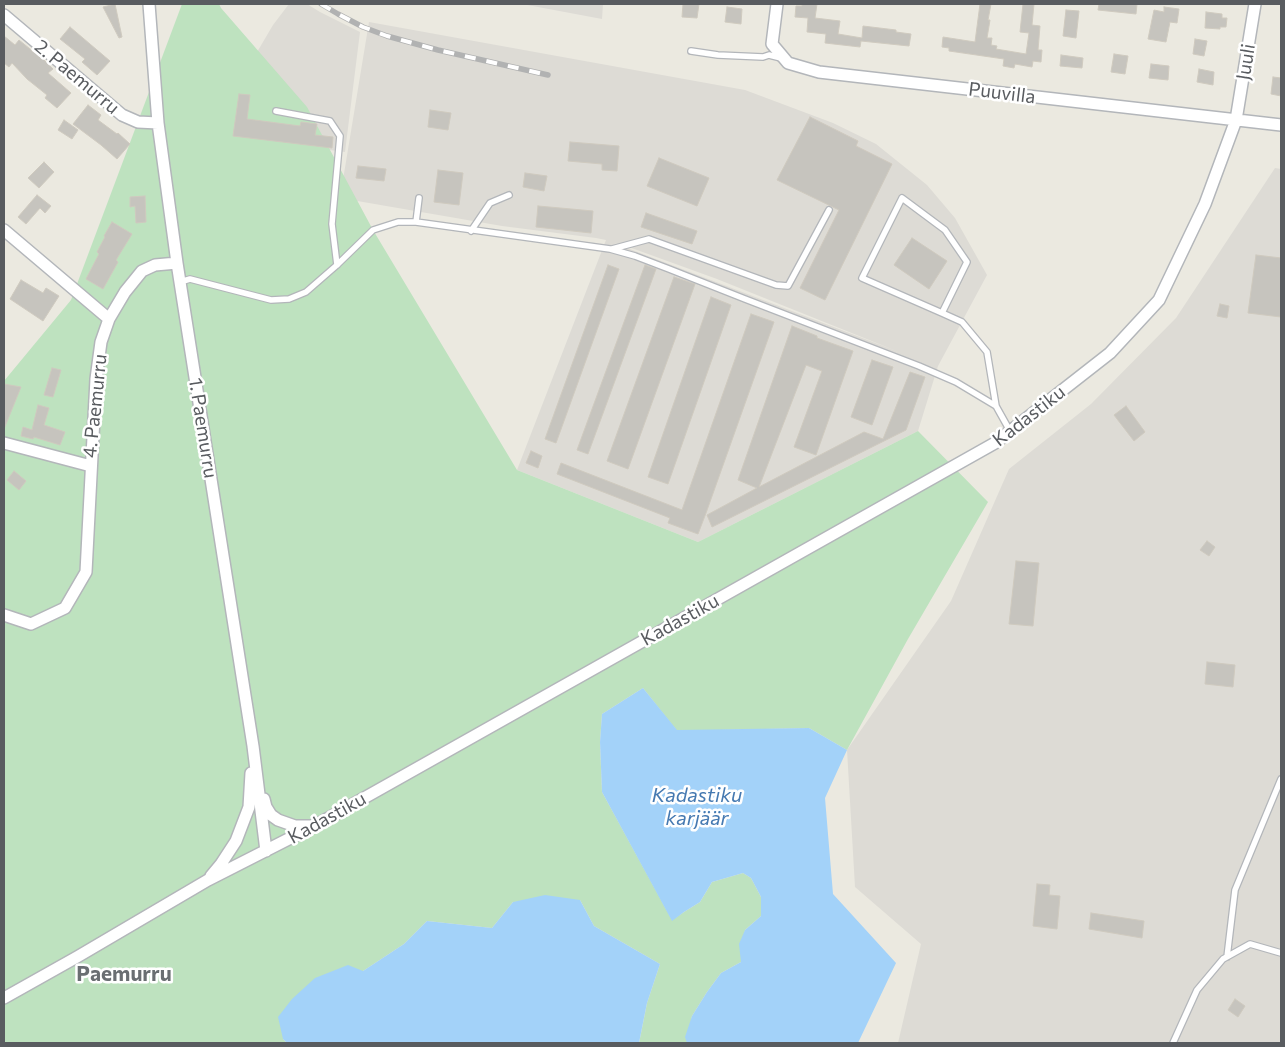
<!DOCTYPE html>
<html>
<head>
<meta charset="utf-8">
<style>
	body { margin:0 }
	#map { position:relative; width:1285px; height:1047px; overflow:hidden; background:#ebe9e0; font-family:Commissioner,sans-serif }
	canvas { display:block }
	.frame { position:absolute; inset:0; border:5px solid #595c60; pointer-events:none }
</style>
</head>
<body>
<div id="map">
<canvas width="1285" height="1047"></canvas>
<div class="frame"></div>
</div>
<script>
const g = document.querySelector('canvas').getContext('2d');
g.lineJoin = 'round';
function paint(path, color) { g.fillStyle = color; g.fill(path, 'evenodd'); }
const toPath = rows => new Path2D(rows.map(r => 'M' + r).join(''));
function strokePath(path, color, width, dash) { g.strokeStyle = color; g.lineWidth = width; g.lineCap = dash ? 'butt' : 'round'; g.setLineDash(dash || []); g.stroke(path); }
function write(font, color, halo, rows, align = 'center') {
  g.font = font + ' Commissioner,sans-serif'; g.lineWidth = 5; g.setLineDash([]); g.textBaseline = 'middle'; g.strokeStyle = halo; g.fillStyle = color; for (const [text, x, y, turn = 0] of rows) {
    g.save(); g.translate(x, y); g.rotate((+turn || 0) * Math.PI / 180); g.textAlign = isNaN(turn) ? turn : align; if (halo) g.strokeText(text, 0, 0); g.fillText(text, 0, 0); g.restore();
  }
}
const industrial = toPath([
	[289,4,307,4,320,12,360,32,345,152,230,137,240,81,273,25],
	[522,4,603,4,602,19],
	[369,22,745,90,833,123,876,144,927,185,955,218,987,275,938,366,918,431,698,542,517,470,606,240,596,238,502,226,340,198],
	[614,243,626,246,717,279,899,352],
	[1275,168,1281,169,1281,1043,898,1043,921,944,855,887,847,750,951,601,1009,469,1091,404,1176,318]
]);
const green = toPath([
	[182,4,219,4,221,8,307,107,373,230,517,470,698,542,918,431,988,502,908,639,847,750,809,728,677,731,643,688,602,714,600,742,602,792,672,920,684,912,700,902,712,882,743,873,751,878,761,897,761,916,745,930,741,962,721,973,707,992,692,1016,687,1043,639,1043,647,1003,660,964,594,926,580,900,513,902,492,928,427,921,404,944,363,971,283,1039,287,1043,4,1043,4,381,71,300]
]);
const water = toPath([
	[643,688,677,730,809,728,847,750,825,798,833,894,896,963,858,1043,687,1043,685,1037,692,1016,707,992,721,973,741,962,739,944,745,930,761,916,761,897,751,878,743,873,712,882,700,902,684,912,672,921,602,792,600,742,602,714],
	[545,895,580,900,594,926,660,964,647,1003,639,1043,287,1043,283,1039,278,1017,292,999,315,978,348,965,363,971,404,944,427,921,492,928,513,902]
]);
const building = toPath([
	[115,4,122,37,119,38,103,7,115,4],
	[683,4,699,4,697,18,682,17,683,4],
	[802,4,817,4,815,18,840,21,838,34,862,38,863,26,896,30,896,32,911,34,909,46,861,41,860,47,825,43,826,34,807,32,808,18,795,17,796,6,802,6,802,4],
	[980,4,991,4,988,20,990,20,987,38,992,38,991,45,997,46,996,49,1026,54,1029,33,1020,32,1023,4,1034,4,1032,25,1040,26,1038,50,1042,50,1041,62,1033,61,1032,67,1015,64,1014,68,1003,66,1004,59,949,51,949,48,942,47,943,37,975,42,980,4],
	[1099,4,1137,4,1136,14,1098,10,1099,4],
	[727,7,742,9,741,24,725,22,727,7],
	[1164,7,1179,9,1177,23,1170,22,1166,42,1148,39,1154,10,1164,12,1164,7],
	[1066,10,1079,11,1076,38,1063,36,1066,10],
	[1206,12,1222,14,1222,18,1227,18,1226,27,1220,27,1220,29,1205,28,1206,12],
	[70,27,110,61,97,75,82,62,85,59,60,39,70,27],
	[4,36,15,45,19,40,35,53,36,52,53,69,48,73,71,93,57,108,45,98,47,95,27,79,12,63,9,67,4,63,4,36],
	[1195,39,1207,41,1204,56,1193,54,1195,39],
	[1114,54,1128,56,1125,74,1111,72,1114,54],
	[1061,55,1083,58,1082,68,1060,66,1061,55],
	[1151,64,1169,66,1168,80,1149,78,1151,64],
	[1199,69,1214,72,1213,85,1197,82,1199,69],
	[1273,77,1281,78,1281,96,1271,94,1273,77],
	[239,94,250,95,247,119,300,126,301,122,317,124,315,135,333,137,332,148,233,136,239,94],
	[88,105,101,115,98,120,117,134,118,133,130,144,117,159,101,145,73,124,88,105],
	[430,110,451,113,448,130,428,127,430,110],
	[810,117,858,141,856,146,892,164,825,300,800,288,839,210,777,180,810,117],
	[64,120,78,130,72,139,58,130,64,120],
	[570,142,619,146,617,171,602,170,602,164,568,161,570,142],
	[659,158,709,178,697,206,647,186,659,158],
	[44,162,54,172,39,188,28,178,44,162],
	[358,166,386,169,384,181,356,178,358,166],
	[438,170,463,173,459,205,434,202,438,170],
	[525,173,547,176,544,191,523,187,525,173],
	[37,195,51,206,45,213,40,208,26,224,18,217,37,195],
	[145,196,146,222,136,223,135,206,130,207,130,197,145,196],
	[538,206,593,211,591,233,536,227,538,206],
	[646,213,697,231,692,244,641,227,646,213],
	[112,222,132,234,116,260,118,262,103,289,86,279,99,254,97,252,105,237,104,236,112,222],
	[912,238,947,261,929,289,894,265,912,238],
	[1256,255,1281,258,1281,317,1248,313,1256,255],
	[608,265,619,269,556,443,545,439,608,265],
	[645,265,656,269,588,454,577,450,645,265],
	[674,277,695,284,628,469,607,461,674,277],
	[21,280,43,293,46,288,59,296,43,321,10,299,21,280],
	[711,297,731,305,668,484,648,477,711,297],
	[1220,304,1229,306,1227,318,1217,316,1220,304],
	[751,314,774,322,706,513,698,534,668,523,670,518,557,474,561,463,682,510,751,314],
	[792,326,817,336,817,338,853,351,816,455,794,447,822,371,806,365,759,487,864,432,883,439,910,372,925,377,906,430,712,527,707,515,757,488,738,480,792,326],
	[872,360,893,367,872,425,851,417,872,360],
	[52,368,61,370,53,397,44,395,52,368],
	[4,384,21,387,4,429,4,384],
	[38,405,49,408,44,425,65,432,60,445,34,437,33,439,21,436,23,427,32,430,38,405],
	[1126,406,1145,432,1134,441,1114,415,1126,406],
	[531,451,542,456,538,468,526,463,531,451],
	[14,471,26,481,19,490,7,480,14,471],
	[1207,541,1215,547,1209,556,1200,550,1207,541],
	[1016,561,1039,563,1033,626,1009,624,1016,561],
	[1207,662,1235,665,1233,687,1205,684,1207,662],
	[1037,884,1050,885,1049,895,1060,896,1057,929,1033,926,1037,884],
	[1091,913,1144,921,1142,938,1089,929,1091,913],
	[1235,999,1245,1006,1238,1017,1228,1010,1235,999]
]);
const service = toPath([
	[691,51,718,55,763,57,769,55,781,58],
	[276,111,330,121,340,136,332,224,337,265],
	[416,222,419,198],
	[471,231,490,203,509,195],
	[612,249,649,239,776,285,788,286,829,210],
	[180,282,190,279,271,300,289,299,306,292,337,265,373,230,398,222,416,222,610,249,635,256,669,269,745,299,919,366,956,382,996,406,1010,431],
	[942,313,967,262,945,230,902,198,862,278,942,313,962,322,987,352,996,406],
	[1227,957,1235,890,1281,779],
	[1173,1043,1197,990,1223,959,1250,944,1281,953]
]);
const minor = toPath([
	[149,4,158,123,177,263,253,746,266,851],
	[777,4,772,44,788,63,819,72,1281,125],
	[4,15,122,115,138,122,158,123],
	[4,230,109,319],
	[4,443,91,466],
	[4,615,31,624,65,608,86,572,96,379,101,342,109,319,125,292,142,271,155,265,177,263],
	[264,799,266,807,271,815,278,820,295,826,312,826],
	[211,876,221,864,236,841,249,807,251,773],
	[4,998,77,957,208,880,316,825,995,443,1110,353,1159,300,1205,204,1236,120,1255,4]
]);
const rail = toPath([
	[321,4,338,14,363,27,387,36,438,50,548,75]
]);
const streetNames = [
	["Juuli",1246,62,-81],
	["2. Paemurru",77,77,40],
	["Puuvilla",1002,93,7],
	["4. Paemurru",95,406,-84],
	["Kadastiku",1029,416,-38],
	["1. Paemurru",203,428,81],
	["Kadastiku",680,620,-29],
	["Kadastiku",327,818,-29]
];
const waterNames = [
	["Kadastiku",697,795],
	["karjäär",697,818]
];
const quarterNames = [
	["Paemurru",124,974]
];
paint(industrial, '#dddbd5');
paint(green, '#bee2bf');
paint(water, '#a3d2f9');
paint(building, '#c6c4be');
strokePath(building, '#cfcabf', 1);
strokePath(service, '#b3b6ba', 8);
strokePath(minor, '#b3b6ba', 14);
strokePath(service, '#fff', 5.5);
strokePath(minor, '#fff', 11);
strokePath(rail, '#b1b2b2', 5.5);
strokePath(rail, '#fff', 4, [11]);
write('19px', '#595c60', '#fff', streetNames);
write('italic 20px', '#4579b1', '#fff', waterNames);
write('bold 21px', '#6a6e72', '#fff', quarterNames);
</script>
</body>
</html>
